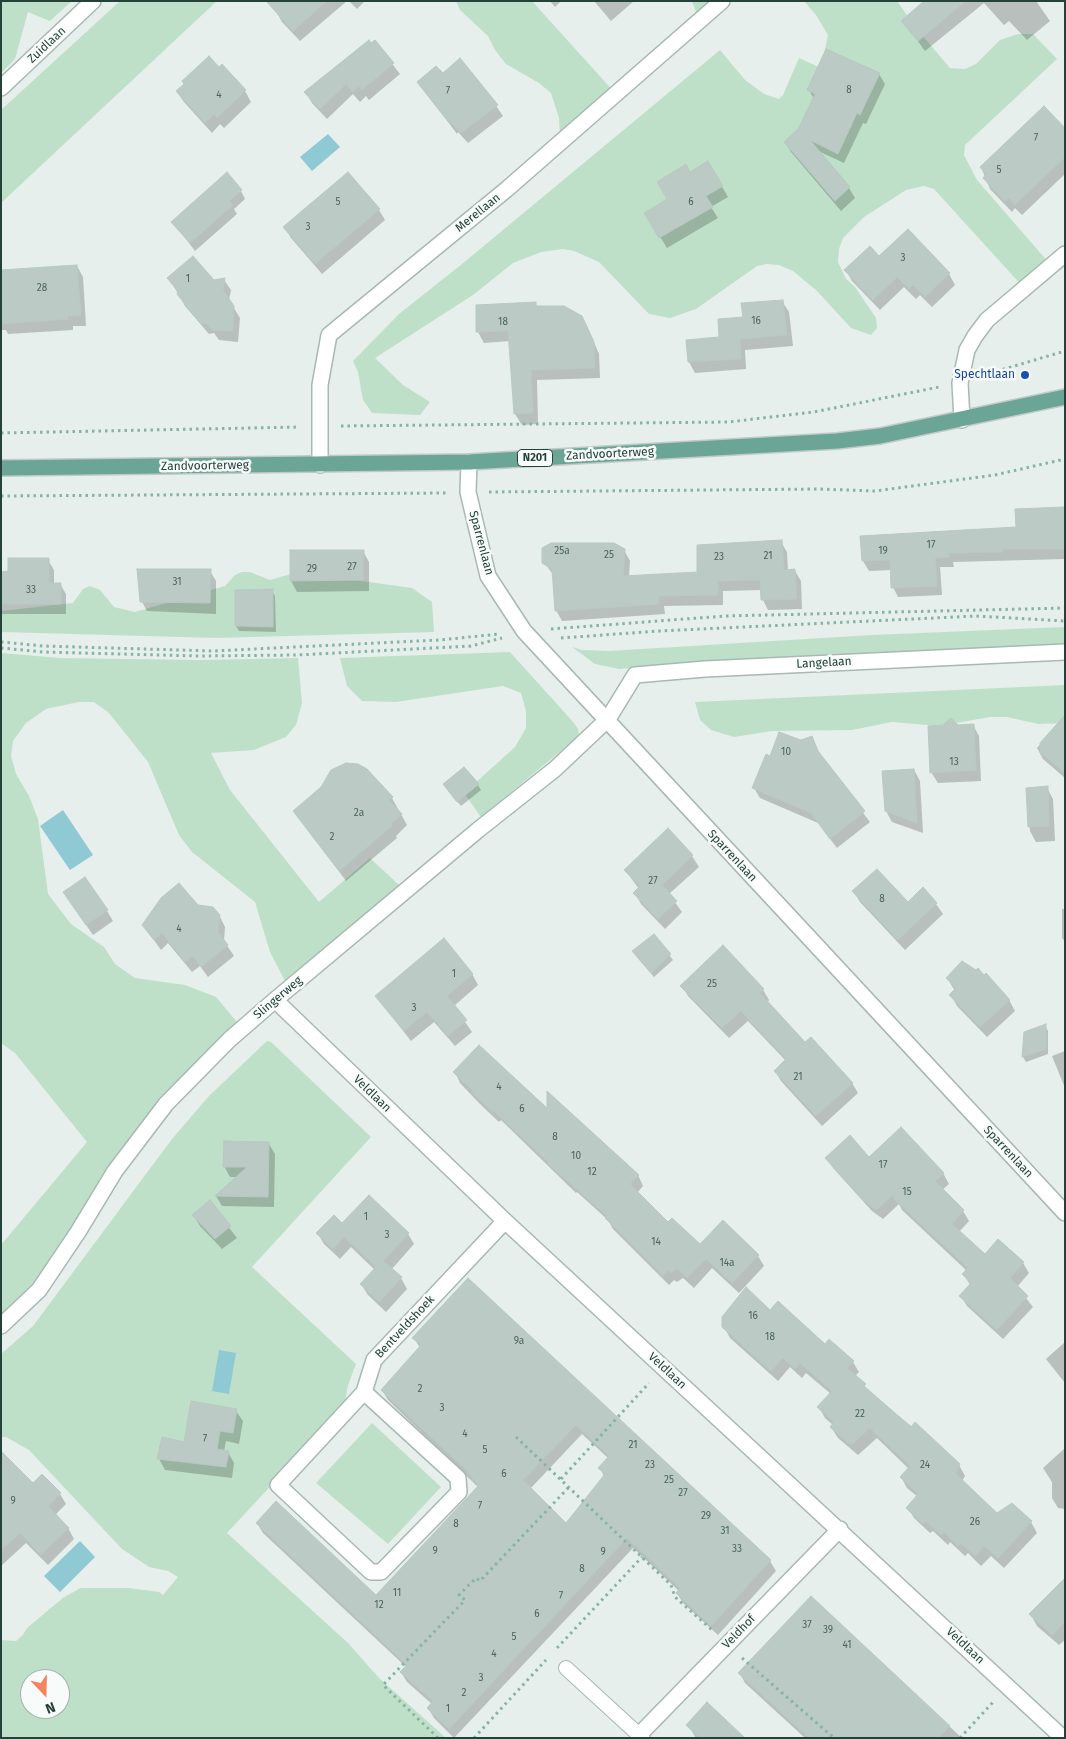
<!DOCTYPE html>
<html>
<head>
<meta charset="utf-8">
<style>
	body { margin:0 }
	#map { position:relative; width:1066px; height:1739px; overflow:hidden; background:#e6efeb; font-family:"Fira Sans",sans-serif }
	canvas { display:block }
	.frame { position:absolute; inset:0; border:2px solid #24423a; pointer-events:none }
	.north { position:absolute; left:20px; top:1669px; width:50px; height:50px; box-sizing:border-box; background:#f7fbf9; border:1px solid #a3b1ad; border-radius:50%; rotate:159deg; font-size:14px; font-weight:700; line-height:20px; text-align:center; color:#24423a }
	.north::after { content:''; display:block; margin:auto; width:18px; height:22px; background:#f4845f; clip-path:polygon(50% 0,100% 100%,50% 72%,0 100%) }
</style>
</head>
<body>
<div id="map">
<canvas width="1066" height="1739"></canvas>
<div class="frame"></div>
<div class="north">N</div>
</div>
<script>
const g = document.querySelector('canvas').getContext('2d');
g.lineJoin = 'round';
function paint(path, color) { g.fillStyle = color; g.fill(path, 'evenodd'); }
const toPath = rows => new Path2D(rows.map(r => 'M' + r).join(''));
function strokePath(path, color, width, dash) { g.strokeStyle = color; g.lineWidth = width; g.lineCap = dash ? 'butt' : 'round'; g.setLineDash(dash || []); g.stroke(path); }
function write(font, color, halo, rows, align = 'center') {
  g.font = font + ' "Fira Sans",sans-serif'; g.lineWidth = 5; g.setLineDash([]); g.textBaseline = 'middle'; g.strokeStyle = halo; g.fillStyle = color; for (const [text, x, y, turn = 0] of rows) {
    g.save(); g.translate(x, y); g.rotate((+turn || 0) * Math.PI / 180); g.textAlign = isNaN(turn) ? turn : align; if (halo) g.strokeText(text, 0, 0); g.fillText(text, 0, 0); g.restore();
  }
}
const green = toPath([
	[1,1,72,1,50,21,28,12,15,59,1,73],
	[120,1,217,1,1,203,1,110],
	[456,1,532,1,615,93,560,138,559,118,551,93,539,83,506,64,495,50,488,36,460,10],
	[691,1,710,1,700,22,693,4],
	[804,1,897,1,916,28,950,68,965,69,976,64,1000,40,1018,34,1033,34,1057,59,965,145,964,155,977,180,1049,263,1024,288,934,189,924,186,906,190,864,217,843,238,839,249,838,262,846,279,855,287,876,318,877,328,871,335,851,328,817,291,793,271,779,265,767,264,757,266,696,309,670,318,649,314,599,262,574,251,563,249,541,252,513,263,473,295,375,358,403,385,430,402,420,415,372,413,363,400,358,372,353,361,399,314,462,264,720,50,745,80,764,94,779,99,783,95,799,58,821,68,828,35,816,15],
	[242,572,250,572,270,580,297,572,412,588,432,602,434,632,216,638,1,632,1,611,73,603,83,589,90,586,100,590,114,607,135,612,225,586,235,575],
	[1065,627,1065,646,732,660,619,669,595,664,572,647,582,650,609,651,872,635],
	[510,652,574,723,578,729,579,736,481,817,464,793,515,747,526,728,526,711,521,693,503,686,396,702,362,701,347,686,340,658],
	[1,653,60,658,199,660,298,658,302,703,296,725,286,737,254,750,211,753,230,790,319,902,370,858,399,885,287,985,270,952,255,902,192,852,179,835,148,762,109,713,94,702,79,702,46,709,26,723,13,741,11,756,16,774,29,796,38,819,48,894,71,924,104,947,115,964,135,978,185,985,216,997,242,1028,141,1140,88,1216,1,1324,1,1245,87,1142,15,1053,1,1043],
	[1065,685,1065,723,1038,724,1007,717,990,717,939,726,892,722,852,730,772,731,734,737,711,730,700,720,695,702],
	[267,1041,271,1042,371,1137,252,1267,356,1364,348,1385,344,1407,227,1533,348,1643,379,1678,446,1738,1,1738,1,1640,16,1641,23,1635,27,1628,64,1597,81,1588,129,1588,159,1592,163,1595,178,1577,168,1571,149,1567,122,1549,29,1450,6,1437,1,1437,1,1354,33,1326,172,1139,209,1096],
	[30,1679,60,1679,60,1709,30,1709],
	[372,1423,441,1487,388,1544,316,1483]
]);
const water = toPath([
	[328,134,340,147,312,171,300,157],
	[63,810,93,855,70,870,40,826],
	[219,1350,236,1353,229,1394,212,1391],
	[80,1541,95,1557,60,1592,44,1576]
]);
const shadow = toPath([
	[286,1,347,1,300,41,282,22,276,11],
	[349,1,365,1,357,9],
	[550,1,561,1,555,7],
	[594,1,634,1,611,21],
	[925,1,1036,1,1050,21,1027,40,1009,21,1004,25,984,3,925,51,903,21],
	[375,42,400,74,369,100,366,96,360,102,353,94,327,119,312,103,306,93],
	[222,66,245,91,251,102,224,128,220,124,212,133,184,102,177,92],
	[879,74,885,84,866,124,863,123,844,163,816,150,849,188,855,198,841,211,791,152,785,142,799,130,814,99,809,90],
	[443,75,496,106,503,116,468,143,458,132,457,134,419,83],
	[1065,130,1065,174,1022,215,1015,208,1012,212,990,189,981,167],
	[708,163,728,197,711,207,718,218,667,248,646,214,669,200,690,174],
	[241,191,245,199,234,209,237,214,195,251,173,222],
	[379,210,385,220,322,274,291,238,285,227],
	[908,231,949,274,955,285,932,307,920,295,916,299,904,287,880,310,852,281,846,270,879,258],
	[77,266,83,277,86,326,73,326,73,330,8,334,6,330,1,330,1,272],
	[169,278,214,281,224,280,231,290,229,300,240,318,238,342,219,340,214,333,209,334,185,306],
	[782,301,789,312,793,346,745,350,746,369,695,373,689,362,688,341,721,338,744,318],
	[535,303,537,307,586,324,599,354,600,378,537,380,538,424,522,425,515,414,510,341,484,343,478,332,477,306],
	[1065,507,1065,559,953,562,954,567,940,567,942,595,898,597,893,587,892,570,869,571,863,561,862,538,1017,529],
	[781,542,787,552,788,571,795,571,801,581,802,609,768,610,763,600,762,590,723,591,723,605,664,606,665,614,562,621,556,610,554,576,544,562,624,550,630,561,629,577,699,573],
	[291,551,363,551,369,562,369,591,297,592,291,581],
	[48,560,54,570,54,584,60,584,66,594,66,614,1,614,1,573],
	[210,571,216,581,216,614,147,611,141,600],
	[272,590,275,596,276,632,239,631,236,626,236,592],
	[1065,717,1065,778,1043,759,1037,748],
	[973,725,979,736,981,781,938,783,931,772,957,726],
	[812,738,821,757,870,822,837,848,818,823,760,798,754,788,770,757],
	[914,770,920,781,923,833,892,822,886,811],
	[444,785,478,785,481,790,461,806],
	[1047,788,1053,799,1055,841,1036,842,1030,831,1028,789],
	[392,798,407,825,396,836,397,838,346,881,295,811],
	[668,830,692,856,699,867,669,894,682,912,665,929,641,904,635,893,639,889,626,871],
	[923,889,936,904,943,914,905,950,860,902,854,892,908,904],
	[71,903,107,911,113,921,93,935],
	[198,906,219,915,225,927,224,941,234,956,208,977,200,966,192,972,168,943,161,950,143,925],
	[1062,909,1065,909,1065,942,1062,938],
	[654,936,673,960,654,977,637,957],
	[723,947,763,990,769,1000,767,1003,805,1044,852,1083,858,1093,822,1126,781,1081,775,1071,786,1061,748,1021,729,1038,688,996,682,986],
	[472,974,478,985,454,1006,472,1032,455,1046,434,1022,411,1041,376,996],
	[947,978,1009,1000,1015,1011,987,1037,957,1006,951,995,955,991],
	[1045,1026,1048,1031,1048,1054,1026,1062,1023,1057,1025,1033],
	[1065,1051,1065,1088,1052,1056],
	[455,1072,549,1111,638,1175,643,1186,637,1193,668,1223,700,1245,723,1221,758,1256,764,1266,739,1293,712,1268,694,1288,683,1278,677,1282,674,1280,669,1285,613,1229,608,1220,577,1192,576,1193,501,1120,499,1122,480,1104,460,1083],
	[269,1144,275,1154,274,1207,222,1206,216,1196,237,1177,230,1177,224,1166],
	[827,1158,869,1159,943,1173,949,1184,942,1190,963,1211,969,1221,959,1232,985,1256,1023,1263,1029,1273,1017,1287,1033,1307,1003,1339,967,1306,961,1296,971,1286,963,1274,967,1271,902,1210,899,1204,883,1219,872,1211,833,1168],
	[209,1202,237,1238,222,1249,200,1226,194,1216],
	[318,1234,408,1234,414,1244,391,1270,401,1278,407,1289,386,1312,368,1295,361,1284,375,1270,351,1247,340,1259,324,1244],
	[468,1280,770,1561,776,1571,718,1635,683,1603,677,1593,679,1591,633,1548,454,1738,434,1718,428,1708,432,1704,407,1682,401,1672,406,1667,263,1533,257,1523,376,1596,479,1488,388,1400,382,1390,420,1348,414,1338],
	[582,1434,608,1458,600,1468,604,1476,567,1525,530,1489],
	[770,1312,853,1362,859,1372,855,1376,868,1391,959,1465,965,1476,962,1481,997,1514,1031,1522,1037,1533,1004,1568,991,1556,981,1566,968,1553,965,1556,950,1542,948,1545,933,1531,930,1533,914,1518,908,1508,918,1497,907,1488,901,1477,909,1469,877,1438,858,1455,838,1438,831,1427,833,1425,825,1418,819,1407,831,1394,806,1373,802,1378,790,1367,778,1381,730,1338,724,1327],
	[1065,1342,1065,1383,1046,1359],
	[236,1411,243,1421,239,1444,226,1441,224,1451,228,1452,234,1463,232,1478,165,1470,159,1459],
	[1065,1448,1065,1509,1058,1508,1052,1498,1052,1482,1043,1468],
	[1,1459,33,1485,60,1494,66,1504,55,1515,68,1528,74,1539,48,1565,26,1543,1,1566],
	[1065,1580,1065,1640,1059,1645,1037,1626,1031,1615],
	[811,1598,962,1738,805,1738,745,1683,740,1673],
	[688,1725,744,1738,696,1738]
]);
const building = toPath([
	[266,1,327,1,293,31,266,1],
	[924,1,966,1,918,41,901,21,924,1],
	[369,40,371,43,375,40,394,63,362,90,359,86,353,92,346,84,320,109,304,92,369,40],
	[826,49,880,73,860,115,857,113,838,154,810,140,850,187,835,201,784,142,798,129,815,94,807,90,826,49],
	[209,56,219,67,222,64,246,90,217,118,214,114,205,123,176,91,184,84,182,81,209,56],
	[460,58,498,105,461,133,451,122,450,124,417,82,436,66,443,73,460,58],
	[1044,106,1065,128,1065,157,1015,205,1009,198,1005,202,983,178,986,174,980,167,1044,106],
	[708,161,723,186,706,196,713,207,659,238,644,213,667,199,657,182,686,164,690,172,708,161],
	[227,172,242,190,229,201,233,205,190,243,171,222,227,172],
	[348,172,380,209,315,264,283,227,348,172],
	[908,229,950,273,925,297,913,285,909,289,897,277,873,300,844,270,870,246,879,256,908,229],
	[193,256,214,280,225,278,223,290,234,306,233,331,212,330,206,323,201,324,177,294,178,291,167,278,193,256],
	[77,265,81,315,67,316,68,319,1,324,1,270,77,265],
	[783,300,787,335,740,339,741,359,688,362,686,340,719,337,718,319,743,317,741,303,783,300],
	[536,302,536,306,564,306,582,316,594,342,595,368,531,370,533,413,514,414,508,331,476,332,476,305,536,302],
	[1065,507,1065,549,1003,549,1003,552,948,553,949,557,935,558,937,586,891,588,890,560,862,561,860,536,1016,527,1015,509,1065,507],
	[782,540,784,570,795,569,797,599,761,600,760,580,718,581,718,595,659,596,659,604,555,611,552,569,542,563,542,548,551,543,614,543,625,549,623,576,697,572,697,545,782,540],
	[290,550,364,550,363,580,290,581,290,550],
	[8,558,49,558,49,583,61,583,61,604,1,604,1,572,8,571,8,558],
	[137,569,211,569,210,603,140,602,137,569],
	[273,589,273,627,235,626,235,590,273,589],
	[1065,715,1065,773,1040,752,1040,743,1065,715],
	[951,718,958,725,974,724,976,770,930,773,928,726,943,725,951,718],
	[779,732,801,740,812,736,818,751,865,811,830,839,811,813,752,788,766,754,770,756,779,732],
	[346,763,358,764,367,769,393,797,389,800,402,814,391,824,392,826,339,871,293,811,321,787,331,770,346,763],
	[464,767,479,784,457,802,443,784,464,767],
	[914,769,917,823,885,811,882,771,914,769],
	[1048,786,1049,826,1028,827,1026,788,1048,786],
	[668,828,693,855,662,885,677,901,658,919,633,893,640,886,624,870,668,828],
	[877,869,908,902,923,887,937,903,898,940,852,891,877,869],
	[85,877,108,910,86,925,63,892,85,877],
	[179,883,198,905,213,907,220,915,218,932,228,945,201,967,193,956,185,962,162,933,154,940,142,925,161,898,179,883],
	[654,934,671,954,651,973,632,951,654,934],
	[444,938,473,974,447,996,467,1020,448,1036,427,1012,404,1031,375,996,444,938],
	[723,945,764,989,760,993,805,1042,811,1037,853,1083,816,1116,774,1071,786,1059,741,1011,722,1028,680,986,723,945],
	[962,961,976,970,978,968,984,975,986,973,1010,1000,980,1027,949,995,956,988,946,978,962,961],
	[1046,1024,1046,1049,1022,1057,1024,1032,1046,1024],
	[479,1045,547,1108,547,1091,639,1175,630,1184,668,1222,672,1218,700,1244,723,1220,759,1255,732,1283,706,1259,687,1278,677,1268,671,1273,668,1270,663,1276,605,1218,607,1216,548,1164,549,1163,494,1111,493,1112,472,1093,474,1092,453,1072,479,1045],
	[901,1127,944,1173,935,1181,964,1210,952,1224,985,1254,998,1239,1024,1262,1010,1278,1028,1296,997,1330,959,1296,971,1283,962,1274,968,1268,895,1200,893,1195,876,1210,864,1201,825,1158,850,1135,869,1157,901,1127],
	[224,1141,269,1142,268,1197,215,1196,247,1167,223,1167,224,1141],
	[369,1195,409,1233,383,1261,402,1277,379,1302,360,1284,376,1267,344,1237,333,1249,316,1233,334,1215,342,1223,369,1195],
	[210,1200,231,1226,215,1239,192,1215,210,1200],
	[468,1278,771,1560,711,1626,676,1593,680,1588,627,1538,449,1729,427,1708,433,1701,400,1672,407,1665,256,1523,276,1501,376,1595,478,1486,466,1470,381,1390,421,1345,412,1338,468,1278],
	[576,1425,609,1456,598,1468,605,1474,566,1523,523,1480,576,1425],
	[746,1287,770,1310,778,1301,825,1344,829,1339,854,1361,847,1368,866,1384,864,1386,911,1427,915,1422,960,1464,955,1473,997,1513,1012,1503,1032,1521,998,1558,984,1546,975,1556,961,1543,958,1546,944,1532,941,1535,926,1521,923,1524,906,1508,918,1494,900,1477,910,1466,870,1428,851,1445,830,1427,834,1422,817,1407,832,1391,800,1363,795,1369,783,1358,771,1371,722,1327,722,1317,746,1287],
	[191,1401,237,1409,233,1433,220,1431,217,1449,229,1451,226,1467,157,1459,162,1437,184,1442,191,1401],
	[1,1451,33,1483,42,1474,61,1493,48,1506,69,1528,41,1555,20,1533,1,1550,1,1451],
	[1065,1578,1065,1622,1052,1635,1029,1614,1065,1578],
	[811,1596,950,1726,938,1738,809,1738,738,1673,811,1596],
	[707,1702,745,1738,700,1738,686,1725,707,1702]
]);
const path = toPath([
	[984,375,1065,351],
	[341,426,728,422,814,412,939,387],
	[1,433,300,427],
	[489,492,818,489,875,491,995,475,1065,459],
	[1,496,448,493],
	[551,629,725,616,1065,608],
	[561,638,659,631,976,616,1065,621],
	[1,642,43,646,213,651,439,640,500,634],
	[1,648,43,652,199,656,297,655,471,646,502,638],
	[516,1437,671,1585,675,1597,712,1630],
	[561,1479,649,1383],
	[557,1648,642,1557],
	[742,1658,834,1738],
	[438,1738,383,1685,465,1600,459,1595,476,1578,480,1581,569,1487],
	[474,1738,546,1660],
	[960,1738,994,1701]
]);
const lane = toPath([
	[566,1668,639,1735]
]);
const street = toPath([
	[1,88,93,1],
	[962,420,960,383,967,350,975,336,987,320,1065,254],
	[469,462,468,492,488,576,524,631,1065,1213],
	[320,465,320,385,329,335,507,189,722,1],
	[275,1000,505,1221,1063,1738],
	[1,1326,39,1290,78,1232,115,1171,166,1104,229,1040,275,1000,478,830,555,769,608,719,635,675,705,669,1065,652],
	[364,1392,458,1478,459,1492,381,1572,371,1572,278,1485,364,1392,374,1360,505,1221],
	[642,1738,639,1735,840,1529]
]);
const primary = toPath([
	[1,468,469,462,837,441,880,436,1065,397]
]);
const markers = [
	[1025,375,5,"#1a4fb4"]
];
const numberNames = [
	["8",849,90],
	["7",448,91],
	["4",219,95],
	["7",1036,138],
	["5",999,170],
	["5",338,202],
	["6",691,202],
	["3",308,227],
	["3",903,258],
	["1",188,279],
	["28",42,288],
	["16",756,321],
	["18",503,322],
	["17",931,545],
	["25a",562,551],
	["19",883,551],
	["25",609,555],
	["21",768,556],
	["23",719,557],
	["27",352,567],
	["29",312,569],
	["31",177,582],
	["33",31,590],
	["10",786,752],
	["13",954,762],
	["2a",359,813],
	["2",332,837],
	["27",653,881],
	["8",882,899],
	["4",179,929],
	["1",454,974],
	["25",712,984],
	["3",414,1008],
	["21",798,1077],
	["4",499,1087],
	["6",522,1109],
	["8",555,1137],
	["10",576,1156],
	["17",883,1165],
	["12",592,1172],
	["15",907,1192],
	["1",366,1217],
	["3",387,1235],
	["14",656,1242],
	["14a",727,1263],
	["16",753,1316],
	["18",770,1337],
	["9a",519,1341],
	["2",420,1389],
	["3",442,1408],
	["22",860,1414],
	["4",465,1434],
	["7",205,1439],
	["21",633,1445],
	["5",485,1450],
	["23",650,1465],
	["24",925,1465],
	["6",504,1474],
	["25",669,1480],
	["27",683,1493],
	["9",13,1501],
	["7",480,1506],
	["29",706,1516],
	["26",975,1522],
	["8",456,1524],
	["31",725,1531],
	["33",737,1549],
	["9",435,1551],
	["9",603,1552],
	["8",582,1569],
	["11",397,1593],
	["7",561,1596],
	["12",379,1605],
	["6",537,1614],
	["37",807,1625],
	["39",828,1630],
	["5",514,1637],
	["41",847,1645],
	["4",494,1654],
	["3",481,1678],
	["2",464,1693],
	["1",448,1709]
];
const shields = [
	[535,458,35]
];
const shieldNames = [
	["N201",535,458]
];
const streetNames = [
	["Zuidlaan",47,45,-43],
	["Merellaan",478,213,-39],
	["Zandvoorterweg",610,454,-3],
	["Zandvoorterweg",205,466,-1],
	["Sparrenlaan",481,543,75],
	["Langelaan",824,663,-3],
	["Sparrenlaan",732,856,47],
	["Slingerweg",278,998,-40],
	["Veldlaan",372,1094,44],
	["Sparrenlaan",1008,1152,47],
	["Bentveldshoek",405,1327,-47],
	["Veldlaan",667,1371,43],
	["Veldhof",739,1632,-46],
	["Veldlaan",965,1646,43]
];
const transitNames = [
	["Spechtlaan",1015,375]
];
paint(green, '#bfe0c8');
paint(water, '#8ec9d4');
paint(shadow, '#0003');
paint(building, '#bbcac4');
strokePath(building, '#b8c9c2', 1);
strokePath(lane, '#a8b8b2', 16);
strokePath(street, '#a8b8b2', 18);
strokePath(primary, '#c2cac8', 18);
strokePath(path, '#86b3a5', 3, [2.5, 4]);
strokePath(lane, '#fff', 14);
strokePath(street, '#fff', 15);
strokePath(primary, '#6aa596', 15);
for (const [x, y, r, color] of markers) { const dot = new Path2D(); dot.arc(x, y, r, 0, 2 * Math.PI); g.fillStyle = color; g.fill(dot); strokePath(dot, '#f7fbf9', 2); }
write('10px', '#4a645c', null, numberNames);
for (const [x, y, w] of shields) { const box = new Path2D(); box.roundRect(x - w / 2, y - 8.5, w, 17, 4); g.fillStyle = '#f7fbf9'; g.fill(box); strokePath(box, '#24423a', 1); }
write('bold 11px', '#24423a', null, shieldNames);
write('12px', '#24423a', '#f7fbf9', streetNames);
write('12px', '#164399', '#f7fbf9', transitNames, 'right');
</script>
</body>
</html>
